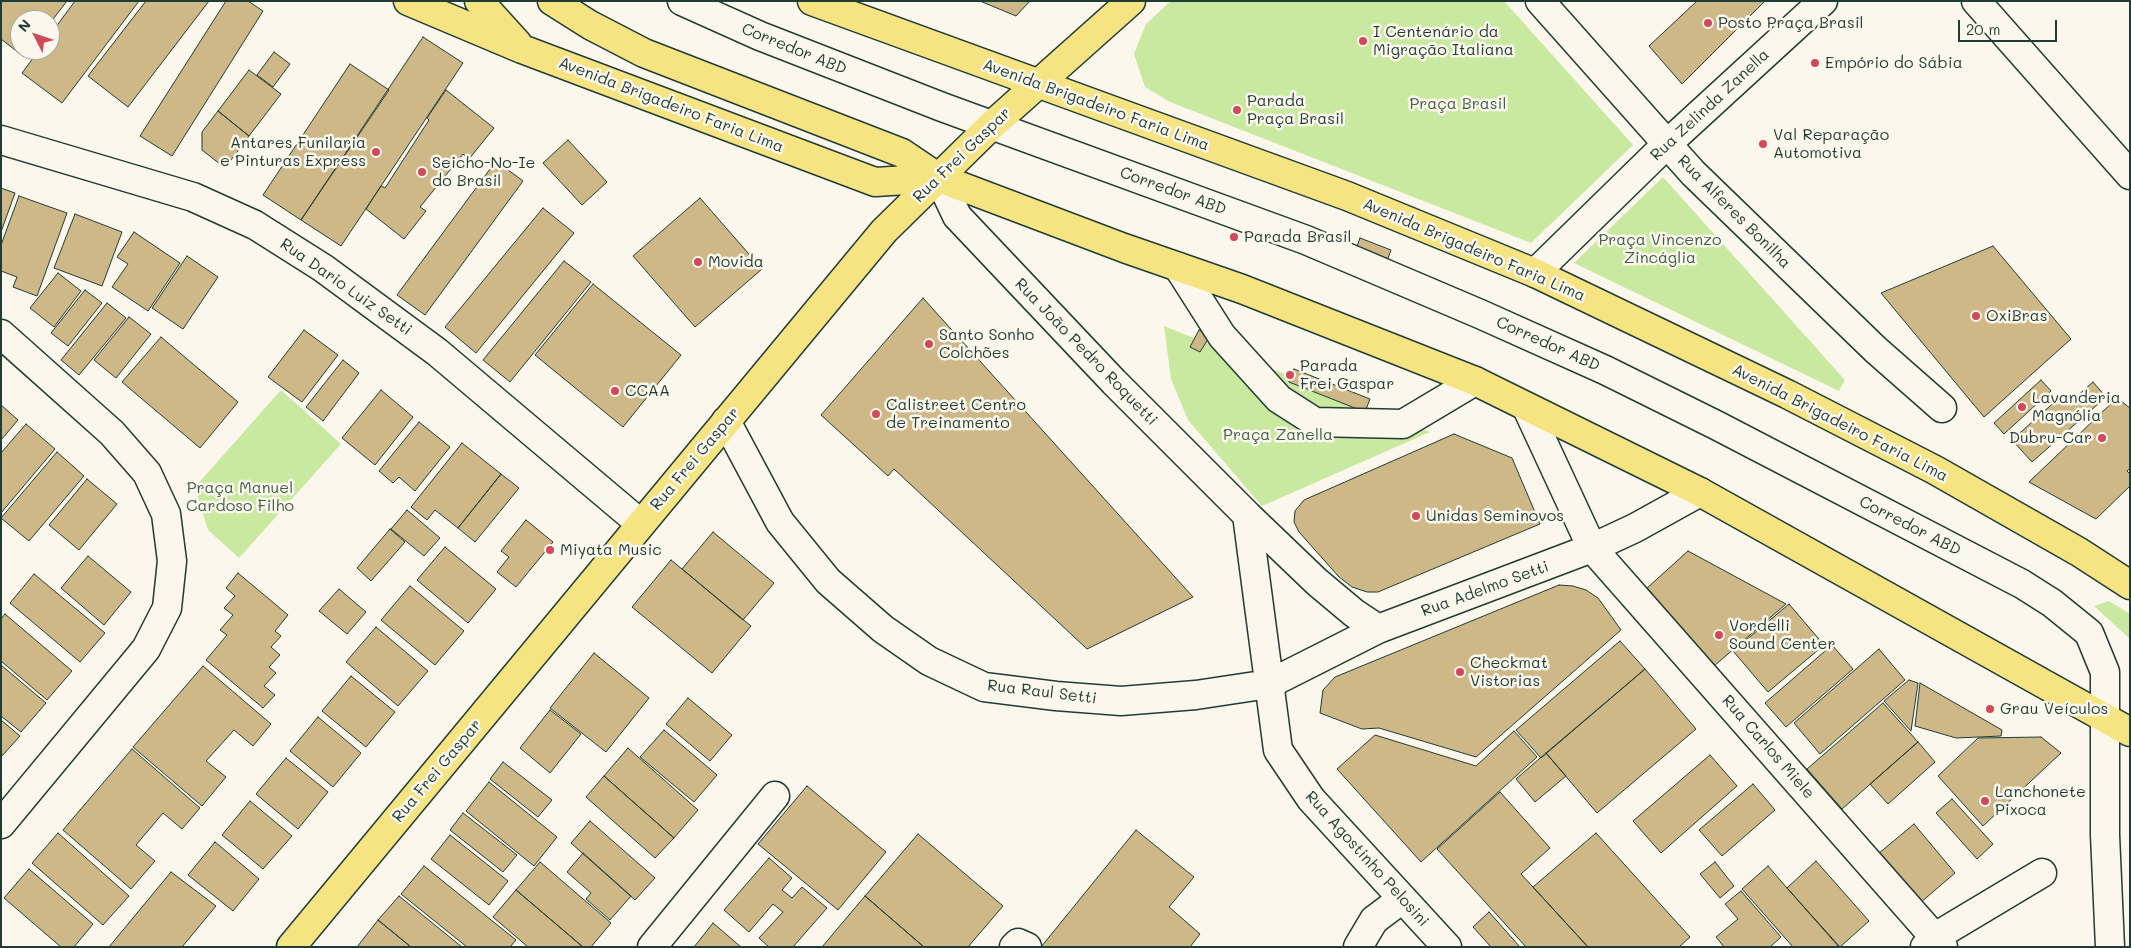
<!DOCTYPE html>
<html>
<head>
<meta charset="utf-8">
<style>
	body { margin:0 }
	#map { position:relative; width:2131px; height:948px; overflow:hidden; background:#fbf7ec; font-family:Mali,sans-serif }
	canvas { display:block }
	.frame { position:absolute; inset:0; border:2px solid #1f3d34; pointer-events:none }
	.north { position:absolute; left:10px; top:10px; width:50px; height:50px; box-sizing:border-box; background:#fbf7ec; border:1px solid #a3ada2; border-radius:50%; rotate:311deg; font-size:14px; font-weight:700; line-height:20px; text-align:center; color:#1f3d34 }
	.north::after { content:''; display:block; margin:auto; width:18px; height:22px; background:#d1495b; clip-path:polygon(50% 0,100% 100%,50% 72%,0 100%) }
	.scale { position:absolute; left:1958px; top:20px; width:99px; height:22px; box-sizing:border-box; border:2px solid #1f3d34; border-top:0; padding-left:6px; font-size:15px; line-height:18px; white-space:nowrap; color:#1f3d34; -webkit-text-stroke:4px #fbf7ec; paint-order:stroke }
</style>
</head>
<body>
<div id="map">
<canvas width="2131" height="948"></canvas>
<div class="frame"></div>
<div class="north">N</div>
<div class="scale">20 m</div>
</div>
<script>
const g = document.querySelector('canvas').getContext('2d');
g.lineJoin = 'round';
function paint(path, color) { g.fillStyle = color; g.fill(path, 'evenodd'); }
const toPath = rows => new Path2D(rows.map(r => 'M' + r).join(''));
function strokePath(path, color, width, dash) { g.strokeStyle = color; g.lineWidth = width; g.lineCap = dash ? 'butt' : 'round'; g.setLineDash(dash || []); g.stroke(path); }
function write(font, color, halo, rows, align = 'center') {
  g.font = font + ' Mali,sans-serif'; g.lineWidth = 5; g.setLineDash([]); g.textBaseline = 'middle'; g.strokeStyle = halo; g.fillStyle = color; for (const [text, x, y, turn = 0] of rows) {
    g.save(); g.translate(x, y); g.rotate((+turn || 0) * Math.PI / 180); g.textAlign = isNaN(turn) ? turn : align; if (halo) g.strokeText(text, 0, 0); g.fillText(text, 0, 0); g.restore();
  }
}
const green = toPath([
	[1171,1,1504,1,1633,145,1531,243,1170,102,1145,87,1134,54,1146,24],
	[1663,177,1845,380,1839,391,1574,263],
	[1164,326,1430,432,1262,506,1188,420,1171,379],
	[281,390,341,444,239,558,208,530,195,487],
	[2109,601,2130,614,2130,639,2094,606]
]);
const building = toPath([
	[1,1,67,1,50,23,50,20,20,20,20,50,29,50,24,57,1,39,1,1],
	[75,1,139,1,62,103,22,73,39,50,50,50,50,35,75,1],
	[146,1,209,1,128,107,88,76,146,1],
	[226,1,248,1,263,11,172,156,140,136,226,1],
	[980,1,1030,1,1016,16,980,1],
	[1697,1,1765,1,1682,84,1649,46,1697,1],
	[423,37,463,63,341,246,301,220,423,37],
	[274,52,290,64,273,87,257,75,274,52],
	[350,64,389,90,301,220,263,195,350,64],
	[249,70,281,94,249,136,218,111,249,70],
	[446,90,494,128,469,159,463,154,420,207,426,211,404,239,366,209,381,186,385,188,429,120,427,118,446,90],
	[218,111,249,136,225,168,202,150,202,132,218,111],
	[568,140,607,182,582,205,543,163,568,140],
	[496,161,523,181,425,315,397,295,496,161],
	[1,188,15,193,1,232,1,188],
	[19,196,67,213,37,296,13,287,17,277,1,271,1,245,19,196],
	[700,198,762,269,695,327,633,256,700,198],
	[543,208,574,233,476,353,445,327,543,208],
	[75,214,122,232,102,286,54,268,75,214],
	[134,232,180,263,148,311,112,287,128,264,117,257,134,232],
	[1360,238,1391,250,1387,261,1356,249,1360,238],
	[1993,246,2071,339,1984,417,1881,293,1993,246],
	[187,256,218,277,183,329,152,308,187,256],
	[564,261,591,282,510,382,483,360,564,261],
	[58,273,81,291,54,327,30,308,58,273],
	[593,284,681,355,623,427,535,355,593,284],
	[85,290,102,303,68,346,51,333,85,290],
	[923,298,1193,597,1087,649,894,469,888,476,821,415,923,298],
	[107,303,126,318,79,375,61,360,107,303],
	[129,317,151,334,116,378,94,360,129,317],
	[304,330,338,355,302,402,268,377,304,330],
	[1199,330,1210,336,1200,352,1190,347,1199,330],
	[161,337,238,402,200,448,122,382,161,337],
	[343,360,359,373,323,421,306,407,343,360],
	[1294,369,1370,399,1365,412,1289,382,1294,369],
	[2041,380,2051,391,2004,434,1994,423,2041,380],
	[2093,382,2106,397,2032,462,2012,440,2060,397,2067,405,2093,382],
	[381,390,413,417,375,465,342,438,381,390],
	[2117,398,2130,408,2130,468,2127,471,2130,474,2130,486,2096,519,2029,482,2117,398],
	[1,405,18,420,1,440,1,405],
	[419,422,450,447,415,491,399,477,393,483,379,471,419,422],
	[26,424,55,449,1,513,1,453,26,424],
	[1454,434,1512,458,1540,524,1378,592,1367,592,1352,587,1339,577,1299,532,1294,522,1295,511,1304,500,1454,434],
	[462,443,501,474,458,528,435,510,427,520,411,507,462,443],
	[57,452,84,476,29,541,1,518,57,452],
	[501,474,519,488,475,542,458,528,501,474],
	[87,479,117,504,79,550,49,525,87,479],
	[407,510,440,538,424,556,391,529,407,510],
	[526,520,553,542,516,587,497,572,509,557,501,551,526,520],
	[390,529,405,542,371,581,357,568,390,529],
	[713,532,774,583,743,620,682,569,713,532],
	[445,547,496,589,468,623,417,580,445,547],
	[1688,551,1786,604,1714,666,1647,588,1688,551],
	[88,556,131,592,104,625,61,588,88,556],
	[671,560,751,626,712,673,632,607,671,560],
	[238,573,288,615,275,631,281,636,271,647,280,655,269,667,276,673,264,686,275,695,263,708,206,660,227,635,220,630,233,615,224,608,235,596,226,588,238,573],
	[34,574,105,633,80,662,10,603,34,574],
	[1559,585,1573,586,1586,590,1598,598,1621,630,1476,757,1379,728,1362,729,1320,713,1323,690,1335,677,1559,585],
	[410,586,464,631,435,665,381,620,410,586],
	[339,589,366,612,347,634,319,611,339,589],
	[1789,604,1824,645,1768,692,1733,651,1789,604],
	[5,614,72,671,47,700,1,661,1,619,5,614],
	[376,627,428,671,398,706,346,662,376,627],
	[1620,641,1645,669,1541,758,1516,730,1620,641],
	[1832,645,1853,669,1786,727,1765,703,1832,645],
	[1879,649,1905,680,1820,754,1794,723,1879,649],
	[594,653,649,698,606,752,550,708,594,653],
	[1,665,46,703,21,732,1,716,1,665],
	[203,666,271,724,253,746,234,730,206,761,226,777,202,806,133,747,203,666],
	[1645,669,1696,729,1597,813,1546,753,1645,669],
	[351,676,395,712,366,747,322,711,351,676],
	[1909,680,1918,683,1911,731,1884,701,1909,680],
	[1920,683,2002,730,2001,736,1956,738,1915,726,1920,683],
	[688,698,732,735,710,761,666,724,688,698],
	[1883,703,1918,742,1842,809,1807,769,1883,703],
	[550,710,581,734,550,773,520,748,550,710],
	[318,717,361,753,333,787,290,751,318,717],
	[1,720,20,736,1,757,1,720],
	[664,730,717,775,694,802,640,757,664,730],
	[1514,731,1537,757,1421,862,1337,769,1375,735,1476,766,1514,731],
	[2041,737,2061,753,1983,826,1938,776,1978,738,2041,737],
	[1918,742,1935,762,1888,804,1870,784,1918,742],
	[628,748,698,810,674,838,604,776,628,748],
	[132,749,200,808,182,829,163,813,136,845,155,861,131,889,63,830,132,749],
	[1546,753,1566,776,1535,802,1516,779,1546,753],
	[1710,755,1737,786,1661,853,1633,821,1710,755],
	[286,758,328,792,298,829,256,794,286,758],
	[503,762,552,800,538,817,490,779,503,762],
	[604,776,674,838,655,858,586,797,604,776],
	[489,782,557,837,534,866,466,811,489,782],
	[1753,784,1775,810,1722,856,1699,830,1753,784],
	[807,786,886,852,838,910,758,844,807,786],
	[1500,792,1550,848,1521,874,1588,947,1526,947,1437,849,1500,792],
	[1952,799,1993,844,1977,859,1936,813,1952,799],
	[250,801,292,836,263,869,222,835,250,801],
	[463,813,517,855,503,872,450,830,463,813],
	[590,821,655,878,635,900,571,843,590,821],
	[1914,824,1955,873,1920,903,1878,854,1914,824],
	[1136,830,1194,877,1169,907,1200,934,1190,947,1041,947,1136,830],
	[58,833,129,896,103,925,32,863,58,833],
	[1596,833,1690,937,1679,947,1588,947,1533,887,1596,833],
	[918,834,1003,906,968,947,924,947,865,896,918,834],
	[450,835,508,881,489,905,431,859,450,835],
	[215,842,259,879,233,911,188,875,215,842],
	[583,853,631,896,610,920,586,899,591,893,567,872,583,853],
	[769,858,792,878,782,890,792,898,802,887,827,908,793,947,769,947,759,938,783,912,773,904,749,932,724,910,769,858],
	[1816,861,1869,921,1840,947,1787,888,1816,861],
	[540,862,611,923,591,947,583,947,516,890,540,862],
	[1715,862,1734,886,1720,898,1700,874,1715,862],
	[424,866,516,940,510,947,467,947,401,894,424,866],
	[1768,866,1787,888,1839,947,1793,947,1742,889,1768,866],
	[29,869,93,924,74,947,61,947,4,898,29,869],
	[171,872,216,906,182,947,109,947,171,872],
	[516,890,583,947,528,947,493,917,516,890],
	[1741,891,1781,937,1770,947,1724,947,1716,937,1738,919,1725,904,1741,891],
	[399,896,462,947,411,947,378,920,399,896],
	[865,896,924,947,822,947,865,896],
	[1489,912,1520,947,1491,947,1473,927,1489,912],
	[378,920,411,947,357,947,378,920],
	[713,923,741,947,694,947,713,923]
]);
const minor = toPath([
	[682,1,760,36,942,107,1306,240,1480,314,1605,370,1716,425,2022,584,2052,603,2089,633,2105,672,2105,835,2110,947],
	[1540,1,1693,173,1876,350,1942,408],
	[1976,1,2130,175],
	[1,140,193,197,255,225,323,268,437,352,641,524],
	[939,178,957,216,1114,382,1247,515,1278,750,1311,799,1447,947],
	[1178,267,1222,336,1279,399,1315,422,1403,424,1475,381],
	[1535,273,1667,144,1823,1],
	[1,334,112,433,147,473,166,514,172,561,167,608,146,649,1,824],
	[1527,408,1592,548,1943,947],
	[726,421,780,522,828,581,883,629,929,661,984,687,1056,696,1121,701,1196,695,1269,684,1378,629,1592,548,1635,528,1700,492],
	[1247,515,1317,582,1354,613,1378,629],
	[652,947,775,796],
	[1014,947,1018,943,1027,947],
	[1358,947,1374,920,1402,899],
	[1925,947,1935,937,2042,873]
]);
const major = toPath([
	[408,1,522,49,875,182,939,178],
	[479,1,517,43],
	[552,1,590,25,644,53,902,153,939,178,1124,248,1242,289,1475,381,1700,492,2130,732],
	[812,1,1347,196,1535,273,1787,394,1935,470,2079,552,2130,585],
	[291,947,884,231,992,125,1131,1]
]);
const markers = [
	[1708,23,5,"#d1495b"],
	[1363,41,5,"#d1495b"],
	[1815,63,5,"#d1495b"],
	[1237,110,5,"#d1495b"],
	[1763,144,5,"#d1495b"],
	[376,152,5,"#d1495b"],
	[422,172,5,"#d1495b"],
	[1234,237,5,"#d1495b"],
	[698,262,5,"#d1495b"],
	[1976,316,5,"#d1495b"],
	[929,344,5,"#d1495b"],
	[1290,375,5,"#d1495b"],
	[615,391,5,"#d1495b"],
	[2022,407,5,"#d1495b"],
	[876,414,5,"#d1495b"],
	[2102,438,5,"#d1495b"],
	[1416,516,5,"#d1495b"],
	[550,550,5,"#d1495b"],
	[1719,635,5,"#d1495b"],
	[1460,672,5,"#d1495b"],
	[1990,709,5,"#d1495b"],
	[1985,801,5,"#d1495b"]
];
const poiNames = [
	["Posto Praça Brasil",1718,23],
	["I Centenário da",1373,32],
	["Migração Italiana",1373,50],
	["Empório do Sábia",1825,63],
	["Parada",1247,101],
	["Praça Brasil",1247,119],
	["Val Reparação",1773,135],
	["Automotiva",1773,153],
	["Antares Funilaria",366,143,"right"],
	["e Pinturas Express",366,161,"right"],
	["Seicho-No-Ie",432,163],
	["do Brasil",432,181],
	["Parada Brasil",1244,237],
	["Movida",708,262],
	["OxiBras",1986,316],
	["Santo Sonho",939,335],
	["Colchões",939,353],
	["Parada",1300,366],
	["Frei Gaspar",1300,384],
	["CCAA",625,391],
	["Lavanderia",2032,398],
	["Magnólia",2032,416],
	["Calistreet Centro",886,405],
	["de Treinamento",886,423],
	["Dubru-Car",2092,438,"right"],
	["Unidas Seminovos",1426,516],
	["Miyata Music",560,550],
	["Vordelli",1729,626],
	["Sound Center",1729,644],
	["Checkmat",1470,663],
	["Vistorias",1470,681],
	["Grau Veículos",2000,709],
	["Lanchonete",1995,792],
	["Pixoca",1995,810]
];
const streetNames = [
	["Corredor ABD",794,49,22],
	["Avenida Brigadeiro Faria Lima",671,105,21],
	["Avenida Brigadeiro Faria Lima",1096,105,20],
	["Rua Zelinda Zanella",1710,105,-43],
	["Rua Frei Gaspar",962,155,-44],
	["Corredor ABD",1173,191,20],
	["Rua Alferes Bonilha",1734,212,45],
	["Avenida Brigadeiro Faria Lima",1474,250,23],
	["Rua Dario Luiz Setti",346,287,35],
	["Corredor ABD",1548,344,24],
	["Rua João Pedro Roquetti",1086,352,46],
	["Avenida Brigadeiro Faria Lima",1840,423,27],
	["Rua Frei Gaspar",695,459,-50],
	["Corredor ABD",1910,526,27],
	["Rua Adelmo Setti",1485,589,-20],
	["Rua Raul Setti",1042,692,7],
	["Rua Carlos Miele",1768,747,49],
	["Rua Frei Gaspar",437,771,-50],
	["Rua Agostinho Pelosini",1367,859,48]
];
const parkNames = [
	["Praça Brasil",1458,104],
	["Praça Vincenzo",1660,240],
	["Zincáglia",1660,258],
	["Praça Zanella",1278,435],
	["Praça Manuel",240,488],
	["Cardoso Filho",240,506]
];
paint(green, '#c9e9a1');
paint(building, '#cfb887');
strokePath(building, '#1f3d34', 1);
strokePath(minor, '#1f3d34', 31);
strokePath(major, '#1f3d34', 31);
strokePath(minor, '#fbf7ec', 28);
strokePath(major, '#f6e381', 28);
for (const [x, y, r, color] of markers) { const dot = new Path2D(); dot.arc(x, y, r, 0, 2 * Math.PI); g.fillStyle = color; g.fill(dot); strokePath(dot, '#fbf7ec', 2); }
write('16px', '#1f3d34', '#fbf7ec', poiNames, 'left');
write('16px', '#1f3d34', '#fbf7ec', streetNames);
write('16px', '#415f4a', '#fbf7ec', parkNames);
</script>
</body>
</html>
